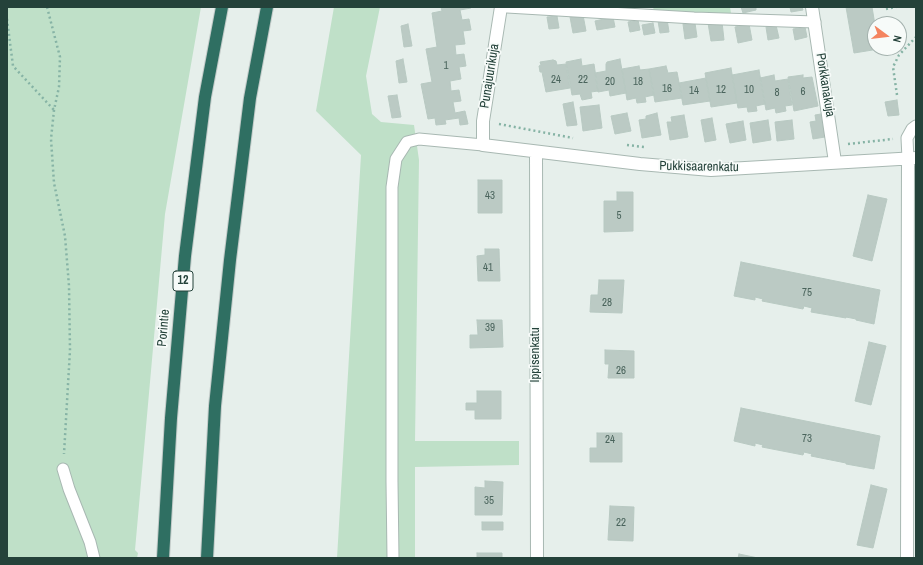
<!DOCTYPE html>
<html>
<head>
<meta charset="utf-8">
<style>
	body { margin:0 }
	#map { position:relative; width:923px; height:565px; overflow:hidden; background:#e6efeb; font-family:"Archivo Narrow",sans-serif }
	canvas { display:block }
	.frame { position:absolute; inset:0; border:8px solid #24423a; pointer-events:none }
	.north { position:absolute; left:867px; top:16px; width:40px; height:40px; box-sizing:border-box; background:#f7fbf9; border:1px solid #a3b1ad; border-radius:50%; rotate:105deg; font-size:11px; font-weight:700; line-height:16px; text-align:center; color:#24423a }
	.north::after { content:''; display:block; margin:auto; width:14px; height:18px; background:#f4845f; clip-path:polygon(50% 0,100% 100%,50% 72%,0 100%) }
</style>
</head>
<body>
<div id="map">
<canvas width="923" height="565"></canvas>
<div class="frame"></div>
<div class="north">N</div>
</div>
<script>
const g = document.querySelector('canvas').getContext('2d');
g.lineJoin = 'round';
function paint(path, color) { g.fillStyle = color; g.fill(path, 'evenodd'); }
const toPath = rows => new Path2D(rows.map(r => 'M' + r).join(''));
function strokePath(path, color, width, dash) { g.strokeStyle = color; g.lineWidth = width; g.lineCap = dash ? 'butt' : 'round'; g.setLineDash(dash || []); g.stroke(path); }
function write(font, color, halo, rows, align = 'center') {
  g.font = font + ' "Archivo Narrow",sans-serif'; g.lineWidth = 3.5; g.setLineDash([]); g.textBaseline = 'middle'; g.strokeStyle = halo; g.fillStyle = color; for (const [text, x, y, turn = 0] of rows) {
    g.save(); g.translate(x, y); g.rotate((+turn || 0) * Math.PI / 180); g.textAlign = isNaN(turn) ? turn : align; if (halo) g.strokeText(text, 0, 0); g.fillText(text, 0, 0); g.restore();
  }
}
const green = toPath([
	[7,7,201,7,165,214,135,550,138,553,137,558,7,558],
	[334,7,380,7,366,76,372,114,381,122,414,125,419,160,415,441,519,441,519,465,415,467,415,558,337,558,361,155,316,111],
	[653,7,730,7,732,19,655,15]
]);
const building = toPath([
	[441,7,470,7,471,8,460,10,462,20,469,19,471,30,463,31,465,44,455,45,456,55,464,54,466,66,459,67,461,79,450,81,451,91,459,90,461,101,453,102,455,113,465,111,468,124,460,125,459,118,445,120,446,124,436,125,435,118,428,119,421,84,432,82,426,49,437,47,432,13,442,11,441,7],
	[741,7,756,7,756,10,743,13,741,7],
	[790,7,802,7,803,10,791,12,790,7],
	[846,7,872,7,875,25,875,48,885,48,854,53,846,7],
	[583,15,586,31,573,33,570,17,583,15],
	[557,16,559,28,549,29,547,17,557,16],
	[613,17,615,27,597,30,595,21,613,17],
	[667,19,669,32,660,33,658,21,667,19],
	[638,20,640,30,630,32,628,22,638,20],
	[722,22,724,40,711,41,708,23,722,22],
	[653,23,655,33,644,35,642,25,653,23],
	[695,23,697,37,685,39,683,24,695,23],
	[408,24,412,46,404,47,401,26,408,24],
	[749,24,752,40,738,43,735,27,749,24],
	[776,25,779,38,768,40,766,27,776,25],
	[805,27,807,37,795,40,793,29,805,27],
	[403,59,407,82,399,83,396,61,403,59],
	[581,59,582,66,594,64,598,91,591,92,592,98,582,100,580,94,572,95,566,62,581,59],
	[620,59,626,93,610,96,609,90,598,92,595,73,606,71,606,64,607,62,620,59],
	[553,60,556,61,557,65,566,64,570,88,546,92,542,72,540,72,539,66,541,65,540,62,553,60],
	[639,66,640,70,649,69,654,95,645,97,646,102,637,103,636,98,627,100,622,69,639,66],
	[666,66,668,73,677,72,682,98,655,102,649,69,666,66],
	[731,68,737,103,711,107,705,73,731,68],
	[759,70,765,104,756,106,757,111,748,112,747,107,738,108,732,75,759,70],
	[774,75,775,81,788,79,792,105,785,106,786,111,776,113,775,108,766,110,760,78,774,75],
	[803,75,803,78,812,77,818,106,794,111,788,77,803,75],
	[706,78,710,101,683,105,679,83,706,78],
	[397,95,401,117,392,118,388,96,397,95],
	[897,100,899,115,888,116,885,102,897,100],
	[573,102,577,125,567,126,563,104,573,102],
	[599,105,602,128,583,131,580,107,599,105],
	[627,113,631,131,615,134,611,116,627,113],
	[657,113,661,135,642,138,639,120,646,119,646,116,657,113],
	[821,114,825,137,813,139,810,122,816,121,815,115,821,114],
	[684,115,688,137,670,140,667,122,672,122,671,117,684,115],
	[712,118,716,140,705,142,701,120,712,118],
	[768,120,771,140,753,143,750,123,768,120],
	[792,120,794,139,777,141,775,122,792,120],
	[743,121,746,140,730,143,726,124,743,121],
	[478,180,502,180,502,213,478,213,478,180],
	[617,192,633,192,633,231,604,232,604,201,617,201,617,192],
	[868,195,887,199,872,261,853,256,868,195],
	[485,249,499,249,500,281,478,281,477,256,485,255,485,249],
	[741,262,880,290,874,324,856,320,856,319,846,317,846,318,811,312,812,308,804,306,803,309,762,301,763,299,755,297,755,300,734,296,741,262],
	[599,280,624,280,622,313,590,312,591,295,598,295,599,280],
	[477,320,502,320,503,347,470,348,470,335,478,335,477,320],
	[869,342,886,346,871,405,855,401,869,342],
	[605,350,634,351,634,378,608,378,609,364,605,364,605,350],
	[477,391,501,391,501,419,475,419,475,410,466,410,466,403,477,403,477,391],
	[741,408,880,436,874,469,846,464,846,463,811,456,812,454,804,452,803,455,762,447,763,445,755,443,755,446,734,441,741,408],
	[597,433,622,433,622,462,590,462,590,448,597,448,597,433],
	[485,481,503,482,502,515,475,515,475,487,485,488,485,481],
	[871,485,887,489,873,548,857,545,871,485],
	[610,506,634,507,633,541,608,540,610,506],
	[482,522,503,522,503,530,482,530,482,522],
	[477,553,502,553,502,558,477,558,477,553],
	[739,554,758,558,738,558,739,554]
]);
const path = toPath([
	[47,7,60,57,59,87,54,110,51,139,54,183,65,236,69,286,70,350,64,454],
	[886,9,896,7],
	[7,19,13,66,54,110],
	[897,95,893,67,899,55,916,37],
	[499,124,573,138],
	[848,144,893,139],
	[627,145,644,147]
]);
const lane = toPath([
	[507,7,694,18,815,22],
	[908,159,907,138,912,129,916,126],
	[63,469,69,489,90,542,94,558],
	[393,558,392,482,392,187,396,159,407,142,419,139,483,145]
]);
const street = toPath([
	[501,7,483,121,483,145,640,164,711,170,916,158],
	[812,7,835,162],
	[536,152,537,558],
	[907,558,908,159]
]);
const highway = toPath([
	[163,558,171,418,185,256,205,97,222,7],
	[207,558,215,406,230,260,250,98,267,7]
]);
const numberNames = [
	["1",446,66],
	["24",556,80],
	["22",583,80],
	["20",610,82],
	["18",638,82],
	["16",667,89],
	["12",721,90],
	["10",749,90],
	["14",694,91],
	["6",803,92],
	["8",777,93],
	["43",490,196],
	["5",619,216],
	["41",488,268],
	["75",807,293],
	["28",607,303],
	["39",490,328],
	["26",621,371],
	["73",807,439],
	["24",610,440],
	["35",489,501],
	["22",621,523]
];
const shields = [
	[183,281,20]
];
const shieldNames = [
	["12",183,281]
];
const streetNames = [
	["Punajuurikuja",490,76,-81],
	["Porkkanakuja",825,85,81],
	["Pukkisaarenkatu",699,167,1],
	["Porintie",164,328,-85],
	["Ippisenkatu",536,355,-90]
];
paint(green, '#bfe0c8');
paint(building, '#bbcac4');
strokePath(building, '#b8c9c2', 1);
strokePath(lane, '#a8b8b2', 13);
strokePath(street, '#a8b8b2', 14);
strokePath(highway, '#c2cac8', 14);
strokePath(path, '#86b3a5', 2.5, [2, 3]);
strokePath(lane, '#fff', 11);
strokePath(street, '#fff', 12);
strokePath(highway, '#2f6f62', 12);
write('11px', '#4a645c', null, numberNames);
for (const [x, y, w] of shields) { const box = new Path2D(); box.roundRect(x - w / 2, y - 10, w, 20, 3); g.fillStyle = '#f7fbf9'; g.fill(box); strokePath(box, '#24423a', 1); }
write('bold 12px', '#24423a', null, shieldNames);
write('13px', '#24423a', '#f7fbf9', streetNames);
</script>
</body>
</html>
